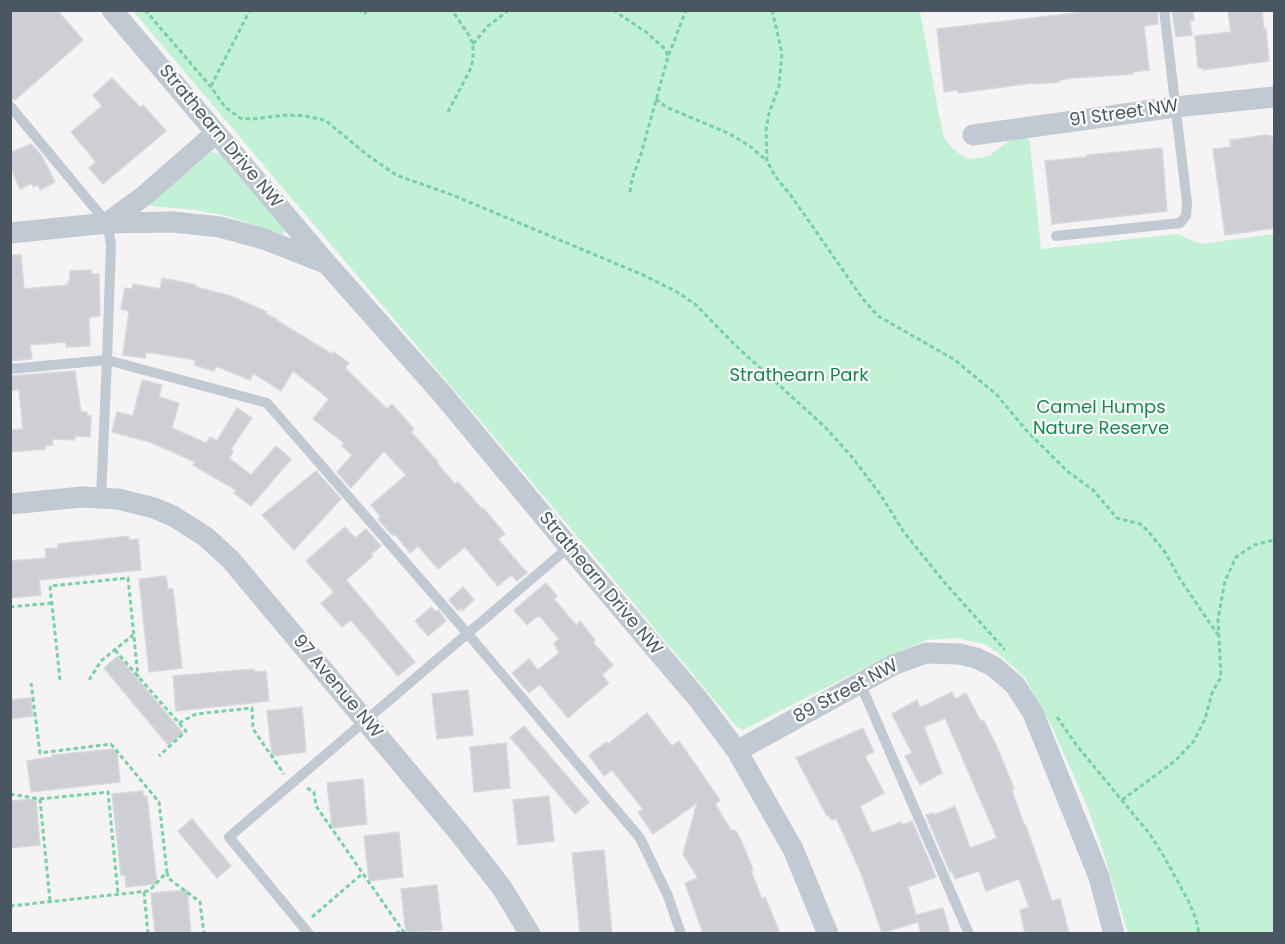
<!DOCTYPE html>
<html>
<head>
<meta charset="utf-8">
<style>
	body { margin:0 }
	#map { position:relative; width:1285px; height:944px; overflow:hidden; background:#f5f3f3; font-family:Poppins,sans-serif }
	canvas { display:block }
	.frame { position:absolute; inset:0; border:12px solid #4a5661; pointer-events:none }
</style>
</head>
<body>
<div id="map">
<canvas width="1285" height="944"></canvas>
<div class="frame"></div>
</div>
<script>
const g = document.querySelector('canvas').getContext('2d');
g.lineJoin = 'round';
function paint(path, color) { g.fillStyle = color; g.fill(path, 'evenodd'); }
const toPath = rows => new Path2D(rows.map(r => 'M' + r).join(''));
function strokePath(path, color, width, dash) { g.strokeStyle = color; g.lineWidth = width; g.lineCap = dash ? 'butt' : 'round'; g.setLineDash(dash || []); g.stroke(path); }
function write(font, color, halo, rows, align = 'center') {
  g.font = font + ' Poppins,sans-serif'; g.lineWidth = 4.5; g.setLineDash([]); g.textBaseline = 'middle'; g.strokeStyle = halo; g.fillStyle = color; for (const [text, x, y, turn = 0] of rows) {
    g.save(); g.translate(x, y); g.rotate((+turn || 0) * Math.PI / 180); g.textAlign = isNaN(turn) ? turn : align; if (halo) g.strokeText(text, 0, 0); g.fillText(text, 0, 0); g.restore();
  }
}
const green = toPath([
	[133,11,920,11,939,115,944,137,953,149,967,159,981,158,990,155,1011,139,1027,136,1030,144,1041,249,1177,234,1201,244,1274,234,1274,933,1128,933,1101,845,1085,801,1051,725,1025,678,1004,658,987,645,957,638,927,640,884,658,743,730,737,727,510,456],
	[211,152,222,155,285,231,284,234,280,234,227,216,197,210,150,206,152,202]
]);
const building = toPath([
	[10,10,57,10,83,40,15,100,10,99,10,10],
	[1101,10,1157,10,1158,24,1144,26,1149,70,1133,72,1133,74,1073,78,1060,80,1060,82,1033,84,1033,83,958,93,957,90,944,92,937,29,1101,10],
	[1172,10,1193,10,1194,20,1190,21,1192,35,1176,37,1172,10],
	[1228,10,1262,10,1264,29,1266,29,1269,61,1203,70,1203,68,1198,68,1195,36,1231,32,1228,10],
	[112,78,140,107,143,105,166,131,103,184,89,168,96,162,71,132,102,106,93,95,112,78],
	[1266,135,1272,136,1272,141,1275,140,1275,228,1225,235,1213,149,1231,147,1230,140,1266,135],
	[31,144,42,156,55,182,40,190,38,185,33,187,32,183,20,189,10,166,10,153,31,144],
	[1162,148,1167,211,1052,224,1045,161,1087,157,1087,155,1162,148],
	[10,255,21,255,24,289,68,285,68,281,70,281,70,271,91,270,91,274,99,274,100,316,89,317,90,346,66,347,66,342,30,345,32,359,10,361,10,255],
	[162,278,196,285,196,287,231,296,267,312,266,314,277,319,276,320,332,354,334,352,349,363,345,368,387,409,392,404,414,429,411,432,438,462,437,463,455,484,458,482,482,509,483,508,489,515,505,534,498,539,527,573,517,581,511,575,498,586,465,547,438,569,418,546,410,553,395,534,393,536,378,519,381,517,371,505,406,475,384,451,351,488,337,472,352,455,342,446,344,443,313,419,329,399,293,371,281,391,253,373,250,380,216,366,214,371,194,365,196,360,146,352,145,358,123,355,129,311,121,309,125,288,132,289,133,284,160,289,162,278],
	[75,371,81,412,87,412,87,416,91,416,90,437,75,436,75,440,52,439,53,445,45,446,45,449,10,452,10,430,23,429,19,390,10,390,10,376,75,371],
	[142,380,162,385,159,397,179,403,172,428,206,443,210,437,217,441,237,408,252,418,231,449,233,451,229,458,251,475,276,446,291,459,251,506,234,493,236,490,193,465,195,462,150,442,112,432,117,412,133,416,142,380],
	[316,471,341,499,294,550,262,515,316,471],
	[345,527,355,538,366,529,381,546,371,554,373,556,346,580,415,662,398,676,351,620,342,627,321,603,334,592,306,561,345,527],
	[129,536,129,540,138,539,141,570,39,580,41,595,10,598,10,561,46,558,45,549,58,548,58,544,129,536],
	[166,576,168,589,173,589,182,668,149,672,139,579,166,576],
	[546,583,557,596,554,599,576,625,580,621,595,640,593,642,613,665,602,675,609,683,568,718,540,684,529,693,512,673,529,659,538,670,559,653,554,643,559,639,539,615,527,625,514,610,546,583],
	[463,587,474,600,462,611,460,608,458,611,449,600,463,587],
	[431,607,436,612,438,610,446,621,428,636,415,621,431,607],
	[118,656,183,733,168,745,104,668,118,656],
	[254,669,255,672,266,671,269,701,176,711,173,676,254,669],
	[468,690,473,735,437,739,432,694,468,690],
	[952,692,956,699,966,693,980,720,984,721,996,745,1014,788,1012,789,1015,800,1024,824,1026,826,1052,901,1060,899,1069,933,1025,933,1020,910,1029,907,1019,879,986,891,979,871,955,879,952,871,950,872,926,815,933,813,934,815,955,806,970,848,997,838,945,718,924,727,942,773,920,785,905,756,912,753,892,714,917,700,920,708,952,692],
	[31,698,33,716,10,719,10,700,31,698],
	[302,707,306,752,272,756,267,711,302,707],
	[647,713,672,746,679,741,720,800,715,804,731,830,736,831,742,842,753,870,751,871,762,899,765,897,780,933,703,933,685,883,698,878,683,854,697,803,653,834,638,812,643,809,612,770,604,776,589,755,606,742,608,744,647,713],
	[524,726,589,802,575,814,510,737,524,726],
	[863,728,874,752,865,756,884,793,860,806,872,833,901,822,902,825,912,821,936,877,908,887,916,915,943,908,950,933,921,933,918,922,882,933,861,873,836,818,832,820,829,816,827,816,796,758,863,728],
	[506,743,510,788,474,792,470,747,506,743],
	[114,749,114,751,117,751,120,782,31,792,27,761,52,757,52,755,114,749],
	[363,779,367,824,332,828,327,783,363,779],
	[143,791,143,796,147,796,157,884,126,887,125,875,121,875,112,794,143,791],
	[549,796,554,841,518,845,513,800,549,796],
	[36,799,40,845,10,848,10,801,36,799],
	[192,819,231,866,217,878,178,831,192,819],
	[399,832,403,877,369,881,364,836,399,832],
	[604,850,612,933,580,933,572,853,604,850],
	[437,885,442,930,406,933,401,889,437,885],
	[187,890,191,933,155,933,151,893,187,890]
]);
const path = toPath([
	[145,10,211,87,225,107,240,118,250,119,288,115,305,116,325,120,366,154,396,175,455,196,643,275,677,292,695,304,735,345,825,427,852,457,880,494,903,531,945,583,1005,650],
	[357,10,365,13,368,10],
	[613,10,646,32,665,49,668,56],
	[772,10,782,53,779,86,769,113,766,130,767,161,775,176,792,197,863,299,878,316,955,360,997,395,1026,430,1067,471,1093,490,1117,518,1140,524,1147,530,1165,552,1180,579,1218,635],
	[473,44,488,26,509,10],
	[211,86,250,10],
	[656,99,666,107,730,134,751,147,766,160],
	[448,112,470,70,473,60,473,44,470,37,452,10],
	[630,192,632,179,641,154,668,57,686,10],
	[10,607,52,603],
	[115,650,186,731,159,756],
	[60,680,50,586,128,578,138,677],
	[89,680,101,661,133,635],
	[1057,717,1077,746,1149,833,1163,855,1188,900,1196,919,1199,934],
	[179,723,196,714,252,708,253,729,284,774],
	[307,788,314,792,316,806,405,934],
	[10,794,40,799,108,792,118,894],
	[40,799,50,901],
	[1122,800,1175,761,1194,741,1205,719,1212,693,1221,677,1218,619,1225,581,1236,557,1254,545,1274,540],
	[167,872,168,878,200,902,204,934],
	[144,892,148,934],
	[10,906,149,891,167,872,159,802,111,744,40,753,31,683],
	[312,917,363,873],
	[396,934,402,929]
]);
const service = toPath([
	[10,106,107,223,111,244,107,360,267,403,468,634,640,838,668,896,681,934],
	[1056,236,1180,223,1186,216,1187,203,1164,10],
	[10,369,107,360,101,497],
	[860,683,969,934],
	[309,934,229,837,569,547]
]);
const minor = toPath([
	[112,10,327,264,443,395,569,547,698,699,737,751,793,849,828,934],
	[973,135,1175,107,1274,97],
	[107,223,173,222,220,227,264,239,325,263],
	[10,233,107,223,144,196,216,133],
	[10,504,82,497,118,499,154,508,173,516,206,537,231,560,460,834,502,888,530,934],
	[737,751,893,665,926,653,959,654,976,658,993,666,1015,685,1033,713,1099,877,1114,934]
]);
const streetNames = [
	["91 Street NW",1124,114,-8],
	["Strathearn Drive NW",220,137,50],
	["Strathearn Drive NW",600,584,50],
	["97 Avenue NW",337,687,50],
	["89 Street NW",846,692,-28]
];
const parkNames = [
	["Strathearn Park",799,376],
	["Camel Humps",1101,408],
	["Nature Reserve",1101,429]
];
paint(green, '#c3f1d5');
paint(building, '#cdcfd5');
strokePath(building, '#d7d9de', 1.5);
strokePath(path, '#7ad0a6', 3, [4.5, 3]);
strokePath(service, '#c1cad2', 10);
strokePath(minor, '#c1cad2', 21);
write('18px', '#4a5661', '#fff', streetNames);
write('18px', '#17864f', '#fff', parkNames);
</script>
</body>
</html>
